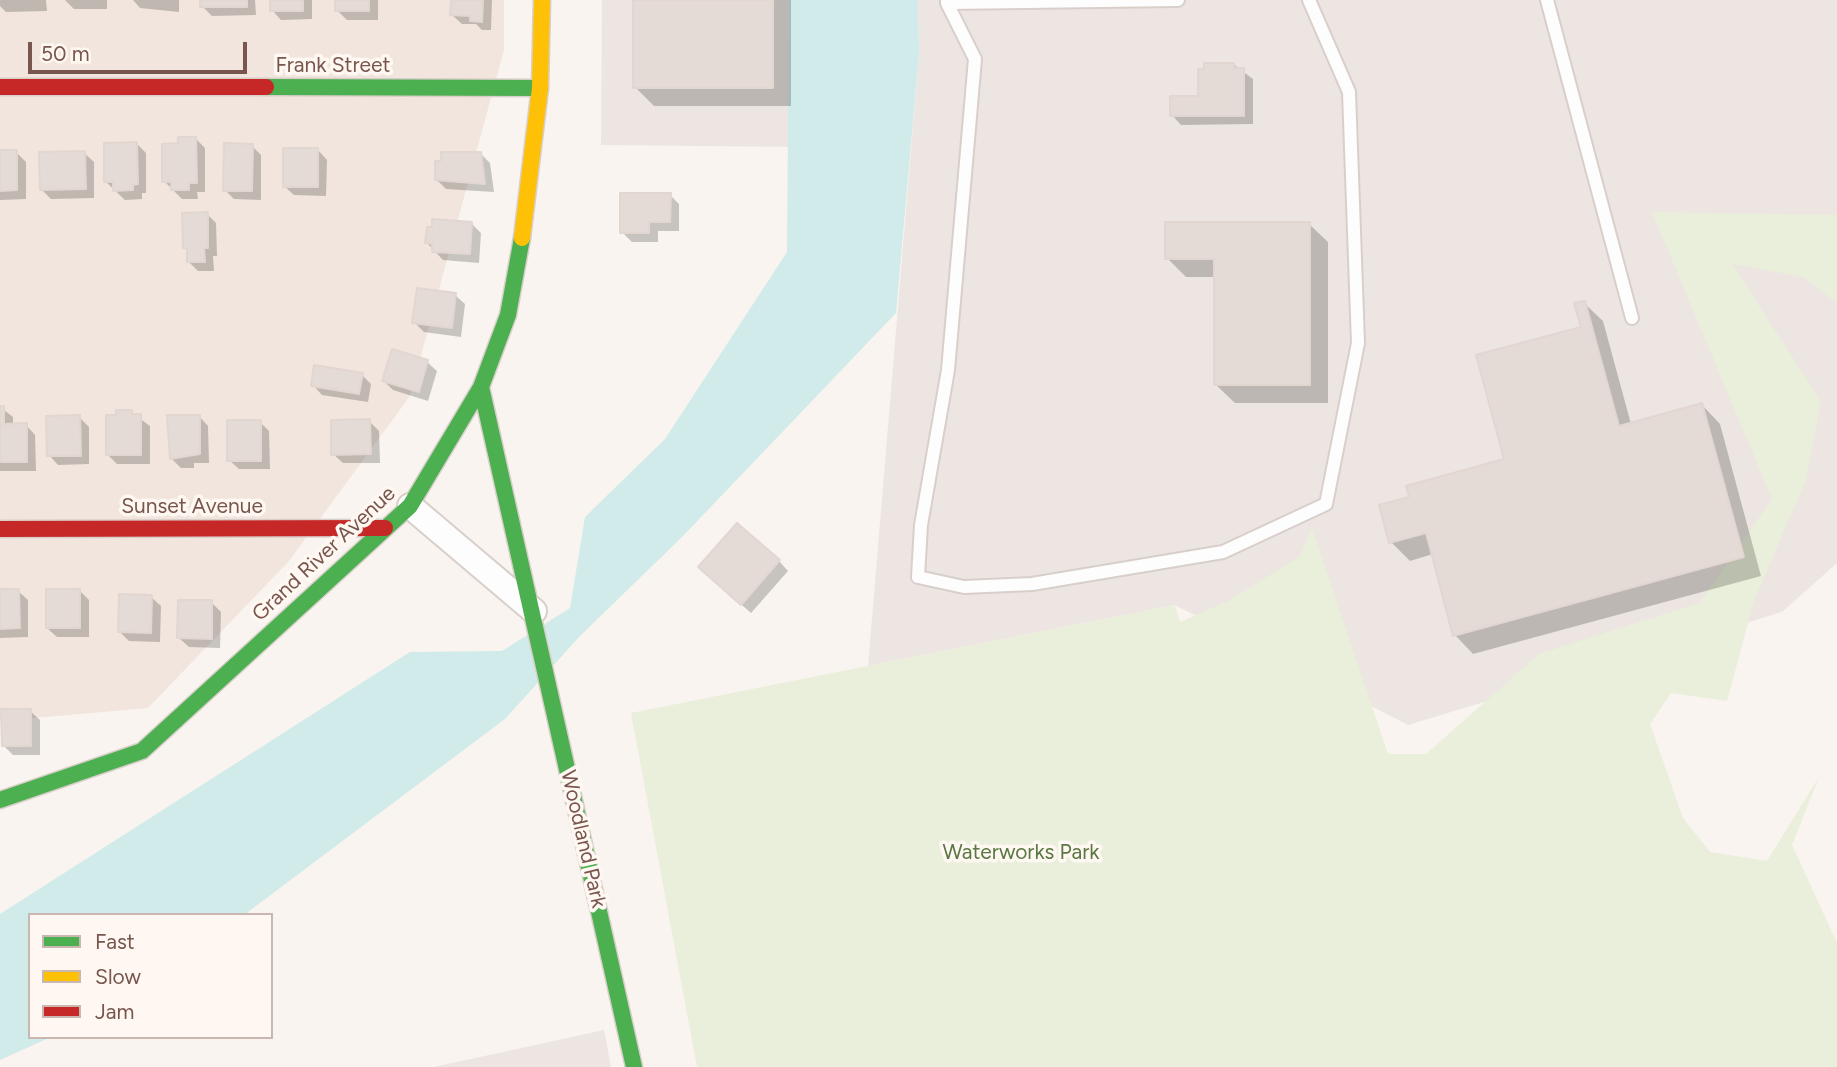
<!DOCTYPE html>
<html>
<head>
<meta charset="utf-8">
<style>
	body { margin:0 }
	#map { position:relative; width:1837px; height:1067px; overflow:hidden; background:#f9f4ef; font-family:Figtree,sans-serif }
	canvas { display:block }
	.legend { position:absolute; left:28px; top:913px; width:245px; height:126px; box-sizing:border-box; background:#fff8f2; border:2px solid #c9b7b0; margin:0; padding:9px 12px; list-style:none; font-size:21px; color:#78564d }
	.legend li { display:flex; align-items:center; gap:14px; height:35px }
	.legend b { width:35px; border:2px solid #c9b7b0 }
	.scale { position:absolute; left:28px; top:42px; width:219px; height:32px; box-sizing:border-box; border:4px solid #78564d; border-top:0; padding-left:9px; font-size:21px; line-height:24px; white-space:nowrap; color:#78564d; -webkit-text-stroke:5px #fff8f2; paint-order:stroke }
</style>
</head>
<body>
<div id="map">
<canvas width="1837" height="1067"></canvas>
<ul class="legend">
<li><b style="height:9px;background:#4caf50"></b>Fast</li>
<li><b style="height:9px;background:#ffc107"></b>Slow</li>
<li><b style="height:9px;background:#c62828"></b>Jam</li>
</ul>
<div class="scale">50 m</div>
</div>
<script>
const g = document.querySelector('canvas').getContext('2d');
g.lineJoin = 'round';
function paint(path, color) { g.fillStyle = color; g.fill(path, 'evenodd'); }
const toPath = rows => new Path2D(rows.map(r => 'M' + r).join(''));
function strokePath(path, color, width, dash) { g.strokeStyle = color; g.lineWidth = width; g.lineCap = dash ? 'butt' : 'round'; g.setLineDash(dash || []); g.stroke(path); }
function write(font, color, halo, rows, align = 'center') {
  g.font = font + ' Figtree,sans-serif'; g.lineWidth = 7; g.setLineDash([]); g.textBaseline = 'middle'; g.strokeStyle = halo; g.fillStyle = color; for (const [text, x, y, turn = 0] of rows) {
    g.save(); g.translate(x, y); g.rotate((+turn || 0) * Math.PI / 180); g.textAlign = isNaN(turn) ? turn : align; if (halo) g.strokeText(text, 0, 0); g.fillText(text, 0, 0); g.restore();
  }
}
const residential = toPath([
	[0,0,504,0,504,50,410,396,289,561,148,708,0,721]
]);
const industrial = toPath([
	[602,0,789,0,798,147,601,145],
	[918,0,1837,0,1837,563,1782,612,1408,725,1175,605,868,666,919,54],
	[604,1030,611,1067,434,1067]
]);
const green = toPath([
	[1652,212,1837,215,1837,303,1804,277,1732,264,1821,401,1806,480,1754,601,1727,701,1671,693,1650,724,1683,818,1710,852,1767,861,1819,777,1792,845,1837,943,1837,1067,697,1067,631,713,1175,605,1180,622,1230,600,1300,556,1312,528,1388,754,1426,754,1539,654,1699,603,1772,499]
]);
const water = toPath([
	[789,0,918,0,919,54,896,313,682,537,580,636,505,719,244,915,30,915,30,1037,51,1037,0,1060,0,914,410,652,502,651,570,608,585,517,665,439,787,252]
]);
const shadow = toPath([
	[0,0,46,0,47,11,6,12,0,6],
	[65,0,107,0,107,9,74,9],
	[133,0,179,0,179,12,140,8],
	[202,0,255,0,256,15,212,16,202,6],
	[272,0,312,0,312,19,281,20,272,10],
	[337,0,378,0,378,20,347,20,337,10],
	[452,0,492,0,491,30,482,30,476,24,462,24,452,15],
	[635,0,791,0,791,106,654,106,635,87],
	[1233,64,1253,79,1253,124,1181,125,1172,115,1200,97],
	[196,139,205,148,205,192,197,192,198,199,182,199,164,181,180,145],
	[137,144,146,153,146,193,142,193,142,199,125,200,106,182],
	[252,146,261,155,261,200,234,199,225,190],
	[318,150,327,160,326,196,294,195,284,186],
	[0,152,16,152,26,162,26,199,0,200],
	[84,153,94,162,94,198,51,199,41,189],
	[481,154,490,163,494,192,446,189,437,180],
	[670,195,679,204,679,231,658,231,658,242,632,242,622,232],
	[207,214,216,223,217,256,213,256,214,271,198,271,188,261,188,251,184,247],
	[471,223,481,233,479,263,443,260,427,243],
	[1309,224,1328,242,1328,403,1235,403,1216,385,1216,277,1186,277,1167,258],
	[455,295,465,304,461,337,424,332,414,322],
	[1584,303,1603,321,1631,424,1702,405,1720,424,1761,576,1473,654,1455,635,1433,554,1410,561,1391,542,1411,498,1506,461,1583,328],
	[427,362,437,371,428,401,393,390,384,381],
	[362,375,371,384,368,402,322,395,313,385],
	[0,407,13,417,13,425,26,425,35,435,36,471,0,471],
	[131,412,150,426,150,464,117,464,108,455,117,417],
	[199,416,208,426,209,463,194,463,194,468,181,468,172,459],
	[79,417,89,427,89,464,58,465,49,455],
	[369,421,379,431,380,463,343,463,333,454],
	[260,422,269,431,270,469,239,469,229,460],
	[779,561,788,571,751,613,710,577],
	[79,590,89,600,89,637,57,637,47,628],
	[0,591,18,591,28,600,28,637,0,638],
	[151,597,161,606,160,642,129,641,120,632],
	[211,602,221,612,220,648,189,647,179,638],
	[30,711,40,720,40,755,13,755,3,745]
]);
const building = toPath([
	[200,0,247,0,247,7,200,7,200,0],
	[270,0,303,0,303,11,270,11,270,0],
	[335,0,369,0,369,11,335,11,335,0],
	[451,0,483,0,482,22,470,21,470,16,450,15,451,0],
	[633,0,773,0,773,88,633,88,633,0],
	[1204,63,1234,63,1234,68,1244,68,1244,116,1170,116,1170,96,1198,96,1198,69,1204,69,1204,63],
	[178,137,196,137,197,183,189,183,189,190,171,190,171,182,162,182,162,144,178,143,178,137],
	[137,142,138,184,133,185,133,190,113,191,113,182,104,182,104,143,137,142],
	[224,143,253,144,252,191,223,191,224,143],
	[283,148,318,148,318,187,283,187,283,148],
	[0,150,17,150,17,190,0,191,0,150],
	[85,151,86,189,40,190,39,152,85,151],
	[441,152,481,152,485,184,435,180,435,161,441,161,441,152],
	[620,193,671,193,670,222,649,222,649,233,620,233,620,193],
	[208,212,208,248,204,248,205,262,187,262,187,248,183,248,182,213,208,212],
	[432,219,472,222,470,254,432,252,432,244,425,243,427,227,432,227,432,219],
	[1165,222,1310,222,1310,385,1214,385,1214,259,1165,259,1165,222],
	[417,288,456,293,452,328,412,323,417,288],
	[1585,301,1619,426,1702,403,1744,557,1453,636,1426,533,1389,543,1379,505,1409,497,1406,486,1504,459,1476,355,1581,327,1574,303,1585,301],
	[392,349,428,360,419,392,382,381,392,349],
	[314,365,363,373,359,394,311,386,314,365],
	[0,406,4,406,4,424,27,423,27,462,0,462,0,406],
	[116,410,132,410,132,414,141,414,141,455,106,455,106,415,116,415,116,410],
	[80,415,81,456,47,456,46,416,80,415],
	[167,415,200,415,200,454,170,459,167,415],
	[370,419,371,454,331,455,331,420,370,419],
	[227,420,261,420,261,461,227,461,227,420],
	[737,523,780,560,741,605,698,567,737,523],
	[0,589,19,589,20,628,0,629,0,589],
	[46,589,80,589,80,628,46,628,46,589],
	[119,594,152,595,151,633,118,632,119,594],
	[178,600,212,600,212,639,177,638,178,600],
	[1,709,31,709,31,746,2,746,1,709]
]);
const lane = toPath([
	[947,0,947,3,1178,0],
	[1547,0,1632,318],
	[947,3,975,59,948,370,921,525,918,577,964,587,1032,584,1223,552,1326,504,1358,343,1349,92,1309,0]
]);
const street = toPath([
	[410,506,534,611]
]);
const fast = toPath([
	[266,87,540,88],
	[481,387,634,1067],
	[0,800,142,751,410,506,481,387,508,315,522,238]
]);
const slow = toPath([
	[522,238,540,88,542,0]
]);
const jam = toPath([
	[0,87,266,87],
	[0,529,385,528]
]);
const streetNames = [
	["Frank Street",333,66],
	["Sunset Avenue",192,507],
	["Grand River Avenue",324,554,-43],
	["Woodland Park",583,839,77]
];
const parkNames = [
	["Waterworks Park",1021,853]
];
paint(residential, '#f1e5dd');
paint(industrial, '#ede5e1');
paint(green, '#e9efda');
paint(water, '#d0ebe9');
paint(shadow, '#0003');
paint(building, '#e5dbd6');
strokePath(building, '#e2d6d1', 2);
strokePath(lane, '#d8cfcb', 16);
strokePath(street, '#d8cfcb', 28);
strokePath(fast, '#d9cfca', 19);
strokePath(slow, '#d9cfca', 19);
strokePath(jam, '#d9cfca', 19);
strokePath(lane, '#fefdfd', 12);
strokePath(street, '#fefdfd', 24);
strokePath(fast, '#4caf50', 16);
strokePath(slow, '#ffc107', 16);
strokePath(jam, '#c62828', 16);
write('21px', '#78564d', '#fff8f2', streetNames);
write('21px', '#5a7841', '#fff8f2', parkNames);
</script>
</body>
</html>
